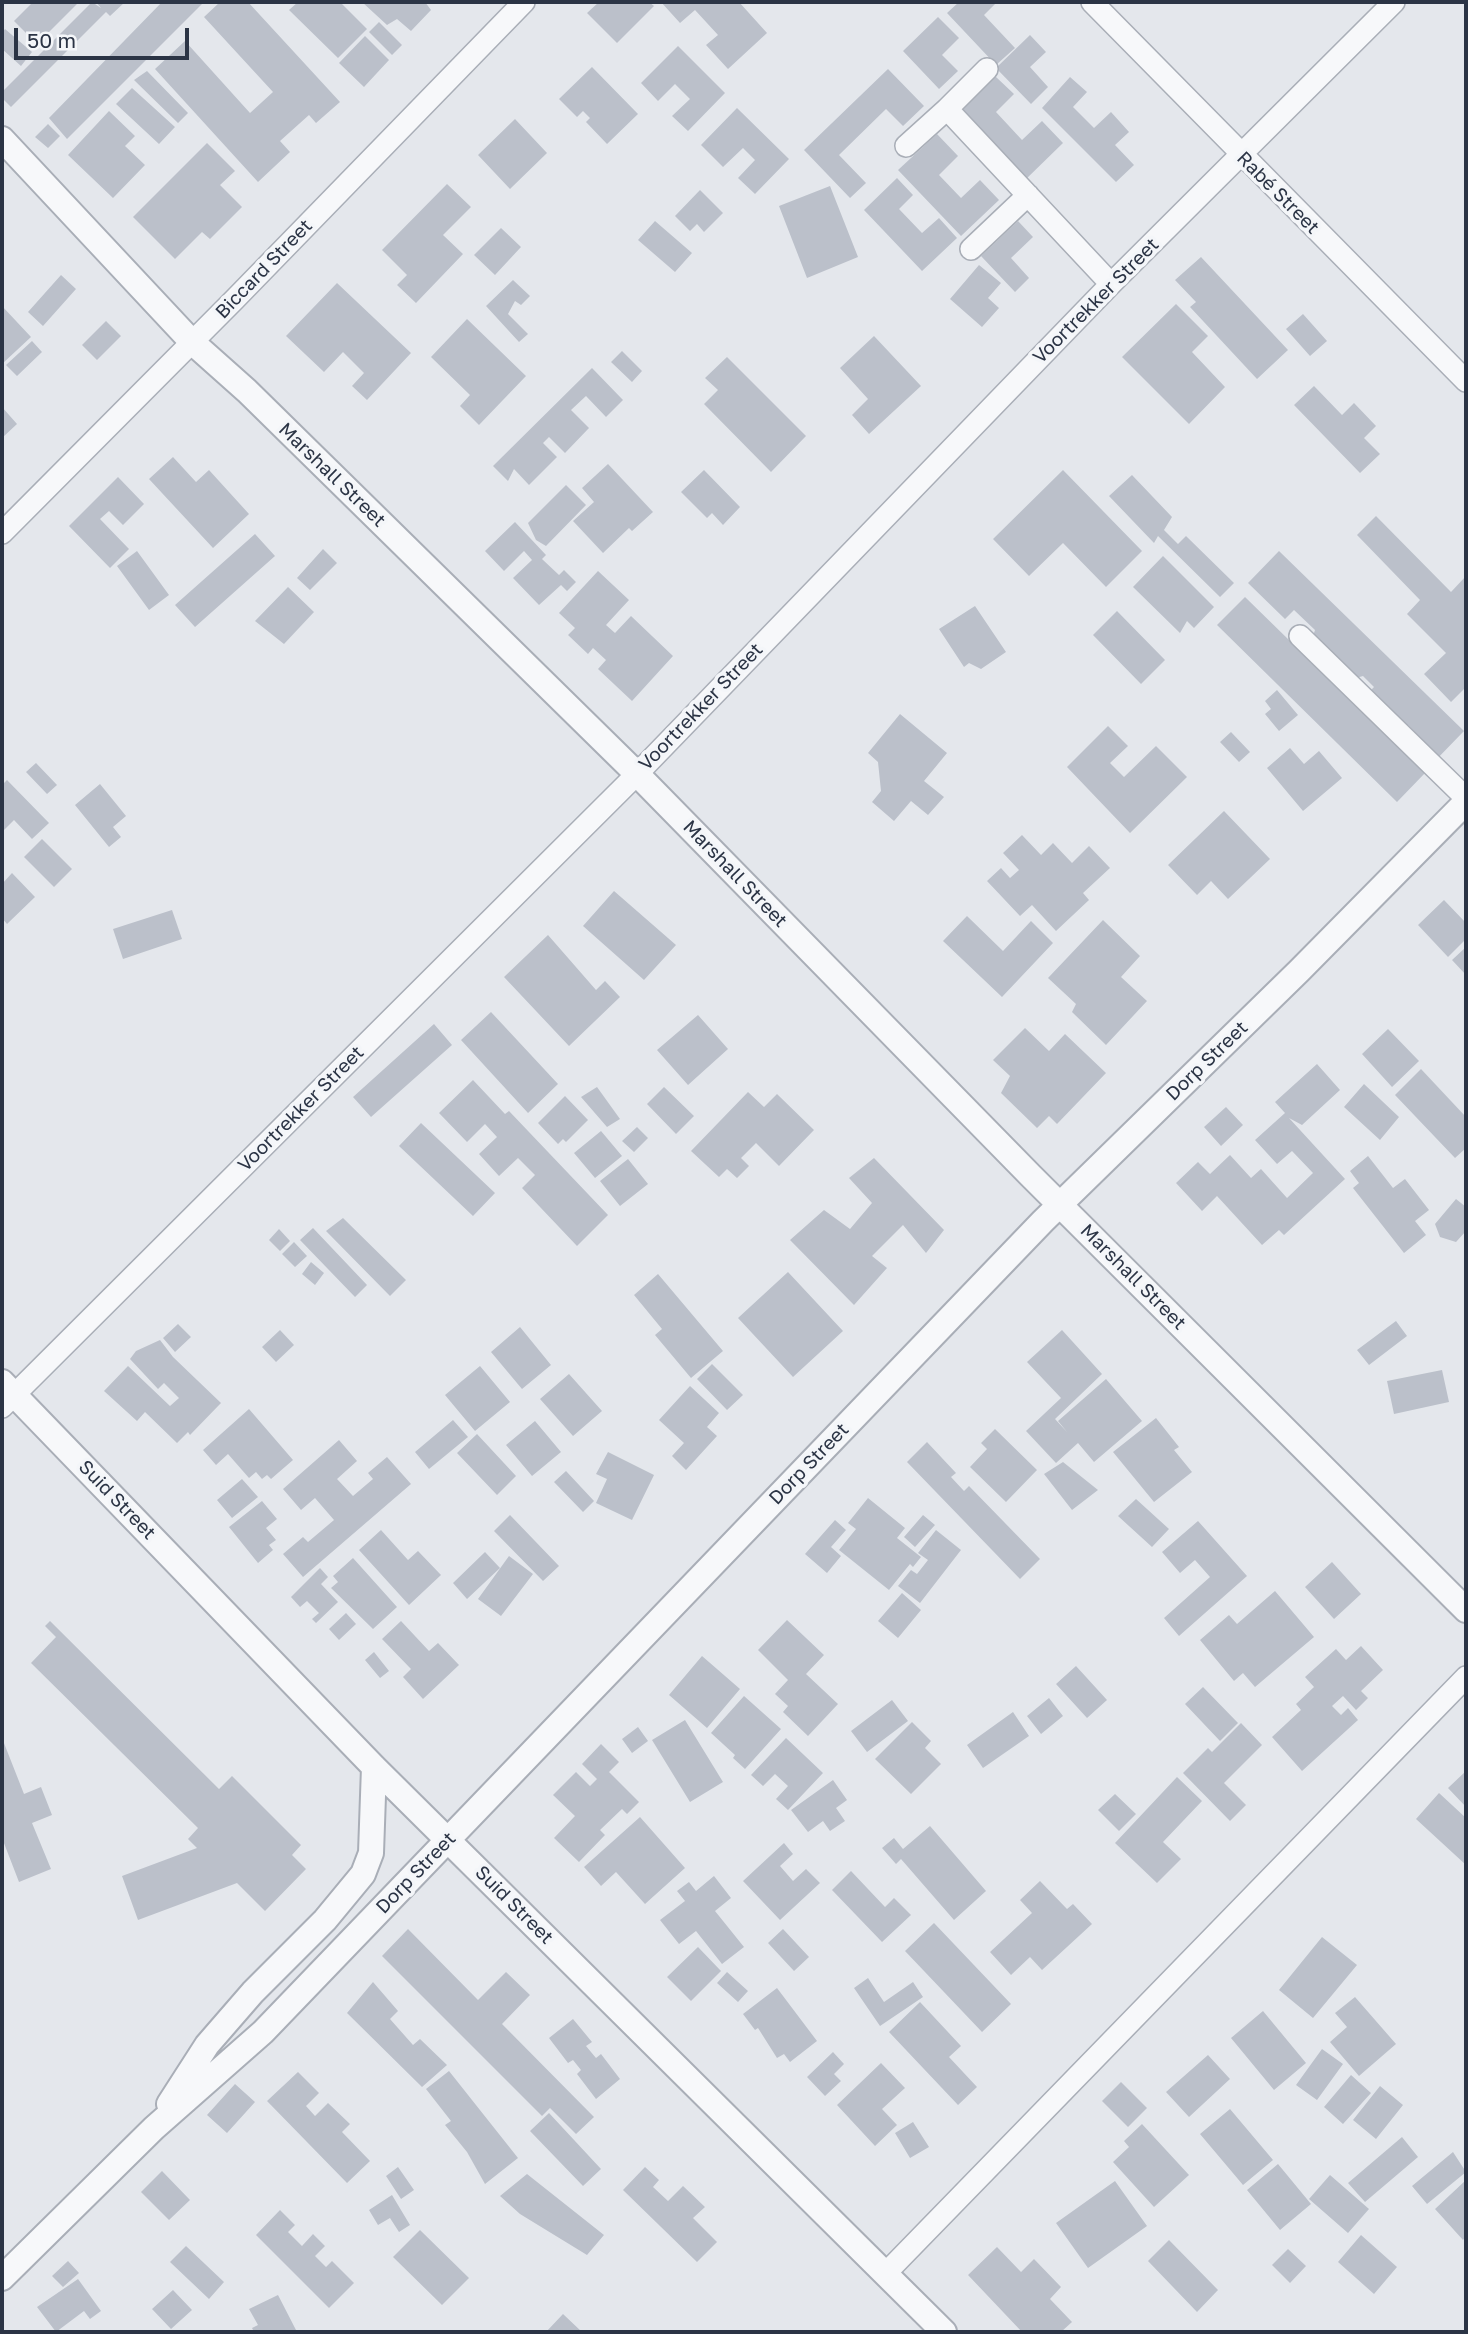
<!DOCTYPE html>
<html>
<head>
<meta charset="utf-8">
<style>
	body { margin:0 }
	#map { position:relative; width:1468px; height:2334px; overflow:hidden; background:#e4e7ec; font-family:"Golos Text",sans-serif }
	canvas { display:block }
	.frame { position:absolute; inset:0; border:4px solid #2b3445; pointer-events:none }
	.scale { position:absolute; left:14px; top:28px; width:175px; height:32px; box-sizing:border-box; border:4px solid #2b3445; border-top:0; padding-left:9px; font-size:21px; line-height:24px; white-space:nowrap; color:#2b3445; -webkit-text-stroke:5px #f4f6f9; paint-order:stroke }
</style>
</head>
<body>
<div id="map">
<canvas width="1468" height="2334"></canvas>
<div class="frame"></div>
<div class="scale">50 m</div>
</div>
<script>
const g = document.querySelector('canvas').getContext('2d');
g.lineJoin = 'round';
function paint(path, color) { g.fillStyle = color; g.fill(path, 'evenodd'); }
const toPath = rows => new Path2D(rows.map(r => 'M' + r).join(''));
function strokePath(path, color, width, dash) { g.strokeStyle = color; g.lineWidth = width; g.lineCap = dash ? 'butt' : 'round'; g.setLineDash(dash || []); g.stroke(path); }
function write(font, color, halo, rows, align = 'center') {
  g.font = font + ' "Golos Text",sans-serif'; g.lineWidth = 7; g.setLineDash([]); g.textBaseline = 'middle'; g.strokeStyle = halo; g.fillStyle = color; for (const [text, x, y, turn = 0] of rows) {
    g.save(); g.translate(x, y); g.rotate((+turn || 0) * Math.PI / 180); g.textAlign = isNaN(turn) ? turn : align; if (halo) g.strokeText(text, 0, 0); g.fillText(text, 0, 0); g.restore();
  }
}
const building = toPath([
	[33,2,79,2,37,44,14,21],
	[92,2,101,8,96,2,125,2,110,16,106,12,11,107,2,98,2,92],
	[162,2,204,2,67,139,49,118],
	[220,2,248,2,340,102,316,123,309,115,280,141,290,152,258,182,155,69,185,41,250,113,273,92,204,17],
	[298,2,340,2,367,29,338,58,289,10],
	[362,2,425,2,431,10,411,31,397,19,387,25],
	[599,2,649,2,654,6,617,43,587,13],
	[661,2,739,2,767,33,728,69,706,45,718,35,695,10,680,23],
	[959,2,997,2,984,15,1015,48,996,65,947,13],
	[938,17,959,38,942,55,958,71,939,89,903,51],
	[379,22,402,45,392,55,369,32],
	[5,29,32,52,21,66,2,49,2,33],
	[1030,35,1046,52,1030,67,1048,87,1031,104,996,68],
	[365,36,389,60,364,87,339,63],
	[678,46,725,93,688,131,672,116,690,99,675,84,658,101,641,83],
	[592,67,638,114,607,144,586,122,590,118,583,111,577,117,559,99],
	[888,69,924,106,903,126,886,109,839,155,866,183,850,198,804,150],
	[147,71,188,113,178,123,134,80],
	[996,77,1014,94,996,112,1022,140,1042,121,1063,143,1023,182,955,111,989,78],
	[1070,77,1087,92,1073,107,1094,128,1111,112,1129,132,1115,145,1134,165,1116,182,1042,108],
	[132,88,175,127,159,144,116,104],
	[737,108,789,159,755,194,738,178,755,160,743,148,723,167,701,145],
	[109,111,135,136,125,146,145,165,113,198,68,155],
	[515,119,547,153,510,189,478,155],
	[48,124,60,136,48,148,35,137],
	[937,134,958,156,939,175,961,198,980,180,999,200,961,236,898,170],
	[207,143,235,171,220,185,242,207,210,239,202,232,175,259,133,217],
	[897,178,913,195,899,209,922,233,939,218,957,238,922,271,864,210],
	[447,184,471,207,443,235,463,254,416,303,397,285,407,275,382,250],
	[830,186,858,257,807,278,779,206],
	[700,190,723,213,704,232,697,224,690,231,675,216],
	[655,221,692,253,675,272,638,240],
	[1018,221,1033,237,1011,258,1029,278,1015,292,981,256],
	[501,228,521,247,495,275,474,255],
	[1201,257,1288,350,1257,379,1190,307,1196,302,1175,280],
	[979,265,1001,283,988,298,999,308,982,327,950,299],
	[61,275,76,289,43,326,28,312],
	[513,280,530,296,521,305,515,301,508,314,528,334,519,342,486,306],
	[337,283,411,353,367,400,352,386,364,373,343,352,324,372,286,336],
	[1176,304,1208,336,1192,352,1225,387,1189,424,1122,357],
	[2,306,31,337,2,364],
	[1303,314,1327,341,1310,356,1286,329],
	[467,319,526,376,479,425,460,406,470,395,431,357],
	[106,321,121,336,97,360,82,345],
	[874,336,921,386,869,434,852,415,868,399,840,368],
	[32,341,42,352,17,376,6,365],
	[622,351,642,371,632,382,611,362],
	[727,357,806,436,771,472,704,404,718,390,705,378],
	[592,368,623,400,606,417,586,396,571,410,589,428,565,453,549,437,543,443,557,457,529,485,514,469,508,481,493,466],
	[1314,386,1342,415,1354,403,1376,426,1364,438,1380,454,1360,473,1294,405],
	[2,407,17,424,2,438],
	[173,457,196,482,209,470,249,514,213,548,149,479],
	[608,464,653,512,632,531,629,528,603,553,573,521,594,502,582,488],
	[704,470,740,507,723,525,712,513,707,518,681,492],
	[1063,470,1142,551,1106,587,1063,543,1029,576,993,539],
	[1132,475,1172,517,1164,530,1178,544,1186,536,1234,583,1220,597,1158,536,1154,543,1109,496],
	[118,477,144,504,123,525,109,511,100,519,129,549,110,568,69,526],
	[566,485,586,505,546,546,536,540,528,523],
	[1376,516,1451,592,1466,576,1466,687,1451,702,1424,674,1446,653,1407,614,1420,600,1357,535],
	[515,522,546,555,542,559,559,575,564,570,576,582,567,591,561,585,539,605,513,578,532,560,524,551,504,571,485,551],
	[255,534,275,556,195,627,175,605],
	[323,549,337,563,310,590,297,578],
	[137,551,169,595,149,610,117,566],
	[1279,551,1464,731,1432,764,1416,748,1423,741,1408,725,1404,729,1367,694,1374,687,1363,676,1356,678,1312,639,1315,630,1294,610,1285,619,1248,583],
	[1163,556,1214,607,1194,628,1187,621,1180,633,1133,587],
	[598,571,629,600,606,625,615,633,631,616,673,656,632,701,598,669,606,660,593,648,588,654,568,635,575,628,559,613],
	[288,587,314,612,284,644,255,621],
	[1245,597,1425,773,1397,802,1217,625],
	[975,606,1006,652,981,669,969,663,964,667,939,629],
	[1117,611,1165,660,1141,684,1093,635],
	[1277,690,1298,715,1279,731,1265,714,1271,709,1265,701],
	[900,714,947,753,924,781,944,797,928,815,911,801,894,821,872,802,881,791,878,762,868,753],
	[1108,726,1128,746,1110,763,1124,777,1156,746,1187,777,1130,833,1067,767],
	[1231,732,1250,752,1239,762,1220,742],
	[1290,748,1304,764,1319,751,1342,778,1303,811,1267,768],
	[36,763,57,785,47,794,26,772],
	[7,780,49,823,32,839,14,820,4,830,2,827,2,785],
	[100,784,126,816,113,827,121,837,109,847,75,805],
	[1224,811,1270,859,1228,899,1211,881,1197,895,1168,865],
	[1022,835,1041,855,1053,843,1072,863,1089,846,1110,868,1083,893,1089,900,1056,931,1032,905,1020,916,987,881,1001,868,1010,878,1019,870,1003,853],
	[42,839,72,869,54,887,24,857],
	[12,873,35,897,7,924,2,918,2,884],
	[614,891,676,945,644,980,583,926],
	[1444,900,1466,923,1466,939,1448,957,1418,925],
	[172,910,182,939,123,959,113,929],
	[967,916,1003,951,1031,921,1053,943,1002,997,943,941],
	[1103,920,1140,956,1121,977,1147,1001,1106,1045,1072,1012,1076,1004,1048,978],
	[548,935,596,990,605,981,620,997,569,1046,504,977],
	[1466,947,1466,975,1452,960],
	[491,1012,558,1084,528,1113,461,1040],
	[698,1015,728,1049,688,1085,657,1050],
	[434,1024,452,1045,371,1117,353,1097],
	[1025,1028,1049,1051,1065,1034,1106,1073,1057,1124,1049,1116,1037,1128,1001,1093,1010,1076,993,1060],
	[1388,1029,1419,1061,1392,1087,1362,1054],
	[1317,1064,1340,1090,1302,1125,1289,1118,1345,1179,1284,1235,1279,1230,1262,1245,1217,1196,1202,1211,1176,1183,1198,1162,1210,1174,1230,1155,1251,1178,1261,1169,1287,1198,1313,1173,1292,1151,1277,1164,1255,1140,1285,1113,1275,1102],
	[1421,1069,1466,1117,1466,1148,1455,1158,1395,1095],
	[473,1080,505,1114,509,1111,608,1215,577,1246,522,1188,535,1175,518,1158,499,1176,479,1154,497,1137,485,1124,467,1142,439,1113],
	[1364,1084,1399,1117,1380,1140,1344,1107],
	[597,1087,620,1119,607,1127,581,1097],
	[664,1087,694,1116,676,1134,647,1104],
	[748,1092,764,1107,777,1094,814,1130,779,1166,756,1143,741,1158,749,1166,737,1178,727,1169,719,1177,691,1151],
	[565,1096,588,1120,566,1142,563,1139,558,1144,538,1123],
	[1226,1107,1243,1125,1221,1146,1204,1127],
	[421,1123,495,1193,473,1216,399,1146],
	[637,1127,648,1138,634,1152,622,1141],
	[601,1131,622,1156,595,1178,574,1153],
	[1368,1156,1393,1188,1405,1179,1429,1210,1415,1221,1426,1235,1404,1253,1353,1188,1359,1183,1350,1171],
	[874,1158,944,1230,926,1253,903,1225,872,1256,887,1268,854,1305,790,1240,824,1210,850,1229,872,1203,849,1178],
	[628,1159,648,1184,620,1206,600,1181],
	[1456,1199,1466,1207,1466,1231,1456,1242,1440,1237,1435,1224],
	[343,1218,406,1280,390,1296,326,1231],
	[313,1228,367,1285,355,1297,300,1240],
	[279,1229,290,1241,280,1251,269,1240],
	[294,1242,307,1256,295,1267,282,1254],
	[311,1262,324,1273,315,1285,302,1274],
	[788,1272,843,1331,793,1377,738,1318],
	[658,1274,723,1351,691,1378,655,1335,662,1329,634,1295],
	[1396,1321,1407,1336,1369,1365,1357,1350],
	[178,1324,191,1337,175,1352,163,1338],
	[520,1327,551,1365,522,1389,491,1352],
	[280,1330,294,1345,276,1362,262,1347],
	[1062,1330,1102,1374,1055,1419,1067,1432,1058,1421,1106,1379,1142,1421,1094,1462,1078,1443,1056,1463,1026,1431,1061,1398,1027,1362],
	[160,1340,173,1357,221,1403,190,1435,188,1432,177,1443,145,1412,137,1421,104,1391,128,1366,170,1406,179,1398,164,1383,158,1389,130,1359,136,1351],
	[712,1364,743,1395,727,1410,697,1379],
	[480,1366,510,1402,475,1431,445,1395],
	[1442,1370,1449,1402,1394,1414,1387,1381],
	[569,1374,602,1411,573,1436,540,1399],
	[690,1386,719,1413,707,1427,717,1436,686,1470,672,1456,684,1443,659,1420],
	[249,1409,293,1460,271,1479,267,1475,262,1479,256,1472,249,1478,228,1454,216,1465,203,1450],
	[1156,1418,1179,1447,1174,1450,1192,1472,1154,1502,1113,1452],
	[453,1420,468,1437,429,1469,415,1452],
	[535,1421,561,1452,532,1476,506,1445],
	[995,1429,1037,1470,1006,1502,970,1467,987,1449,981,1443],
	[477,1434,516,1476,497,1495,457,1453],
	[339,1440,357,1461,337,1479,353,1496,373,1479,368,1473,387,1457,411,1484,303,1577,283,1554,303,1537,308,1542,334,1520,315,1498,301,1510,283,1489],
	[927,1442,956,1473,951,1477,964,1491,969,1486,1040,1559,1020,1579,907,1462],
	[608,1452,654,1475,632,1520,596,1503,607,1479,596,1474],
	[1063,1462,1098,1490,1072,1510,1044,1474],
	[566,1471,594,1501,583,1512,554,1482],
	[242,1479,258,1497,232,1518,217,1500],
	[868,1498,905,1528,897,1538,921,1557,913,1567,910,1564,889,1590,839,1550,856,1529,848,1523],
	[1136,1499,1169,1529,1152,1547,1118,1516],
	[262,1501,277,1519,266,1528,276,1540,269,1545,273,1550,258,1563,229,1527],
	[510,1515,559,1566,543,1581,494,1531],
	[923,1515,935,1525,915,1547,904,1537],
	[835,1520,846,1530,831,1547,841,1556,827,1573,805,1554],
	[1198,1521,1247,1576,1179,1636,1164,1618,1210,1577,1195,1560,1180,1573,1162,1552],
	[381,1530,408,1560,418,1551,441,1575,409,1605,359,1550],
	[936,1530,961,1550,920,1603,898,1586,911,1570,917,1574,928,1560,918,1553],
	[485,1552,500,1568,467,1599,453,1583],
	[509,1556,533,1574,501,1616,478,1599],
	[353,1558,397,1607,373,1629,331,1588,338,1582,333,1576],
	[1332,1562,1361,1594,1334,1619,1305,1587],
	[320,1568,328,1577,321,1584,338,1602,316,1623,312,1619,319,1613,307,1601,300,1607,291,1597],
	[1275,1591,1314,1637,1255,1687,1243,1673,1234,1681,1200,1640,1229,1615,1237,1624],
	[902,1593,921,1610,898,1638,878,1621],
	[346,1613,356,1624,339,1640,329,1629],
	[787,1620,824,1655,806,1674,838,1704,808,1736,783,1712,788,1706,775,1694,788,1680,758,1650],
	[50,1621,219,1789,232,1776,301,1845,292,1855,306,1869,265,1911,237,1883,138,1920,122,1876,197,1848,188,1839,198,1828,31,1663,56,1637,45,1626],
	[401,1621,429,1651,438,1643,459,1665,423,1699,403,1677,411,1669,382,1639],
	[1361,1646,1383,1670,1361,1691,1368,1698,1356,1710,1343,1696,1332,1706,1341,1715,1348,1708,1358,1720,1302,1771,1272,1737,1301,1710,1296,1704,1314,1687,1305,1677,1336,1649,1346,1660],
	[374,1652,389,1671,380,1678,365,1660],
	[702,1656,740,1689,707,1728,669,1695],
	[1076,1666,1107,1700,1087,1718,1056,1684],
	[1203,1687,1238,1723,1220,1741,1185,1704],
	[744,1696,781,1729,745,1769,733,1758,735,1755,711,1733],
	[1049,1698,1063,1716,1041,1734,1027,1716],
	[892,1700,908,1721,867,1752,851,1731],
	[1013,1712,1029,1736,983,1768,967,1745],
	[685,1720,723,1782,690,1802,652,1740],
	[912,1722,931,1741,925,1748,941,1764,911,1794,875,1759],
	[1241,1723,1262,1745,1224,1783,1246,1805,1230,1821,1183,1773,1208,1748,1212,1752],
	[638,1727,648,1741,632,1753,622,1739],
	[2,1738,24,1794,41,1787,52,1815,32,1823,51,1869,19,1882,2,1838],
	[786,1738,823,1773,788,1810,776,1799,788,1786,775,1774,763,1786,751,1775],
	[601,1744,619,1762,609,1772,639,1802,627,1814,622,1809,600,1830,605,1835,579,1862,554,1838,575,1816,553,1795,576,1772,590,1786,597,1779,582,1764],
	[1466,1771,1466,1807,1448,1788],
	[1177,1777,1202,1801,1163,1842,1181,1859,1157,1883,1115,1843],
	[833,1780,847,1800,836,1808,845,1821,830,1831,823,1821,808,1832,791,1810],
	[1439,1793,1466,1818,1466,1865,1416,1819],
	[1115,1794,1136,1814,1119,1831,1098,1810],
	[640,1817,685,1868,645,1904,616,1872,601,1886,584,1867],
	[930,1826,986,1891,954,1920,901,1859,896,1864,882,1848,894,1838,903,1849],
	[784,1843,793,1854,780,1866,793,1881,806,1869,820,1883,780,1920,743,1881],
	[851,1871,885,1907,894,1898,911,1915,882,1942,832,1890],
	[714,1876,731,1898,715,1911,744,1947,722,1964,696,1931,679,1944,660,1920,685,1901,677,1891,689,1882,696,1891],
	[1040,1881,1067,1909,1073,1904,1092,1924,1042,1970,1030,1957,1011,1975,990,1952,1032,1913,1020,1900],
	[934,1923,1011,2004,982,2032,905,1951],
	[408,1929,478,2000,506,1972,530,1995,502,2024,594,2117,576,2134,550,2108,542,2116,382,1956],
	[783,1929,809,1957,794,1971,768,1943],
	[1322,1937,1357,1965,1313,2018,1279,1990],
	[698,1947,721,1971,691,2001,667,1977],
	[727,1972,748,1991,738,2002,717,1983],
	[868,1978,884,2002,913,1982,923,1997,880,2026,854,1988],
	[373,1982,398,2011,390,2019,413,2045,420,2039,447,2065,422,2087,347,2013],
	[777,1988,817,2041,790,2062,784,2054,777,2058,758,2028,755,2030,743,2014],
	[1355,1997,1396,2044,1359,2076,1330,2042,1347,2027,1335,2013],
	[920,2002,961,2046,949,2057,977,2087,958,2105,889,2032],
	[1263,2011,1306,2063,1274,2090,1231,2038],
	[573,2019,592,2042,586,2046,596,2058,601,2054,620,2079,596,2099,577,2074,581,2070,573,2060,568,2063,549,2038],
	[1322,2049,1343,2064,1317,2100,1296,2085],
	[833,2052,844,2064,834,2074,841,2081,825,2096,807,2077],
	[1208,2055,1230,2079,1189,2117,1166,2092],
	[881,2063,905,2088,882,2109,897,2125,875,2146,837,2105],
	[449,2071,518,2158,485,2184,467,2152,445,2125,451,2121,426,2089],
	[298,2072,319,2093,306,2106,315,2116,328,2103,350,2124,342,2132,370,2161,347,2183,267,2101],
	[1351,2075,1371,2093,1343,2124,1324,2107],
	[1121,2082,1147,2108,1128,2127,1102,2101],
	[235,2084,255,2102,227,2133,207,2115],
	[1380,2086,1403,2105,1376,2139,1353,2120],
	[1230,2109,1273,2160,1243,2185,1200,2134],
	[549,2113,601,2169,583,2186,530,2131],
	[913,2122,929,2147,910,2158,895,2133],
	[1142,2124,1189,2175,1154,2207,1113,2162,1129,2147,1124,2141],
	[1402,2137,1418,2157,1365,2202,1348,2183],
	[1453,2152,1466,2172,1427,2204,1412,2186],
	[1278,2164,1311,2204,1280,2230,1247,2190],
	[398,2167,414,2190,401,2199,386,2176],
	[645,2167,659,2180,653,2187,668,2201,683,2186,705,2207,693,2218,717,2242,697,2262,623,2190],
	[162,2171,190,2200,169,2220,141,2192],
	[527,2174,604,2235,587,2255,520,2214,500,2196],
	[1330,2175,1369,2209,1348,2233,1309,2199],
	[1466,2180,1466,2236,1463,2240,1435,2209],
	[1115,2181,1147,2226,1088,2268,1056,2223],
	[392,2195,410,2225,399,2232,390,2218,378,2225,369,2210],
	[280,2210,295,2225,288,2232,302,2246,313,2234,325,2246,315,2256,326,2267,332,2261,354,2283,329,2308,256,2235],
	[420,2230,469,2278,442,2305,393,2257],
	[1361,2235,1397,2267,1374,2294,1338,2262],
	[1169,2240,1218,2290,1197,2312,1148,2261],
	[186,2246,224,2282,209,2299,170,2262],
	[997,2247,1021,2272,1034,2259,1061,2287,1050,2299,1072,2322,1061,2332,1022,2332,968,2275],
	[1288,2249,1306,2266,1290,2283,1272,2265],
	[68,2261,79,2273,63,2287,52,2276],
	[78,2279,101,2311,90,2319,84,2311,56,2332,37,2307],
	[173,2290,192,2310,171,2329,152,2309],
	[278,2295,296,2330,254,2332,252,2328,258,2325,249,2309],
	[563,2314,582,2332,546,2332]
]);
const minor = toPath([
	[1092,2,1466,381],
	[947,109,987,69],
	[906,146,947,109,1111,284],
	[971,249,1028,195],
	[2,533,235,299,524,2],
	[1300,636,1466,798],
	[2,1407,637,774,1111,284,1394,2],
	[885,2274,1466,1677]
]);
const tertiary = toPath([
	[2,139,192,342,247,391,637,774,1031,1176,1466,1610],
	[2,1382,374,1767,944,2332],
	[169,2104,207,2045,253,1992,325,1920,363,1874,371,1853,374,1767],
	[2,2278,154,2128,263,2032,1043,1221,1299,971,1466,802]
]);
const streetNames = [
	["Rabé Street",1278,193,45],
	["Biccard Street",264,269,-46],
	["Voortrekker Street",1096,301,-45],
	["Marshall Street",332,475,44],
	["Voortrekker Street",701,707,-46],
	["Marshall Street",735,874,46],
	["Dorp Street",1207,1061,-44],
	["Voortrekker Street",301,1109,-45],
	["Marshall Street",1133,1277,45],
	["Dorp Street",809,1464,-46],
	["Suid Street",117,1500,46],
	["Dorp Street",416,1873,-46],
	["Suid Street",514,1905,45]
];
paint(building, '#bbc0ca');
strokePath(minor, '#a9aeb7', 24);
strokePath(tertiary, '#a9aeb7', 28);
strokePath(minor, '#f7f8fa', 21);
strokePath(tertiary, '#f7f8fa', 24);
write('19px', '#2b3445', '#f4f6f9', streetNames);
</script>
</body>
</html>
